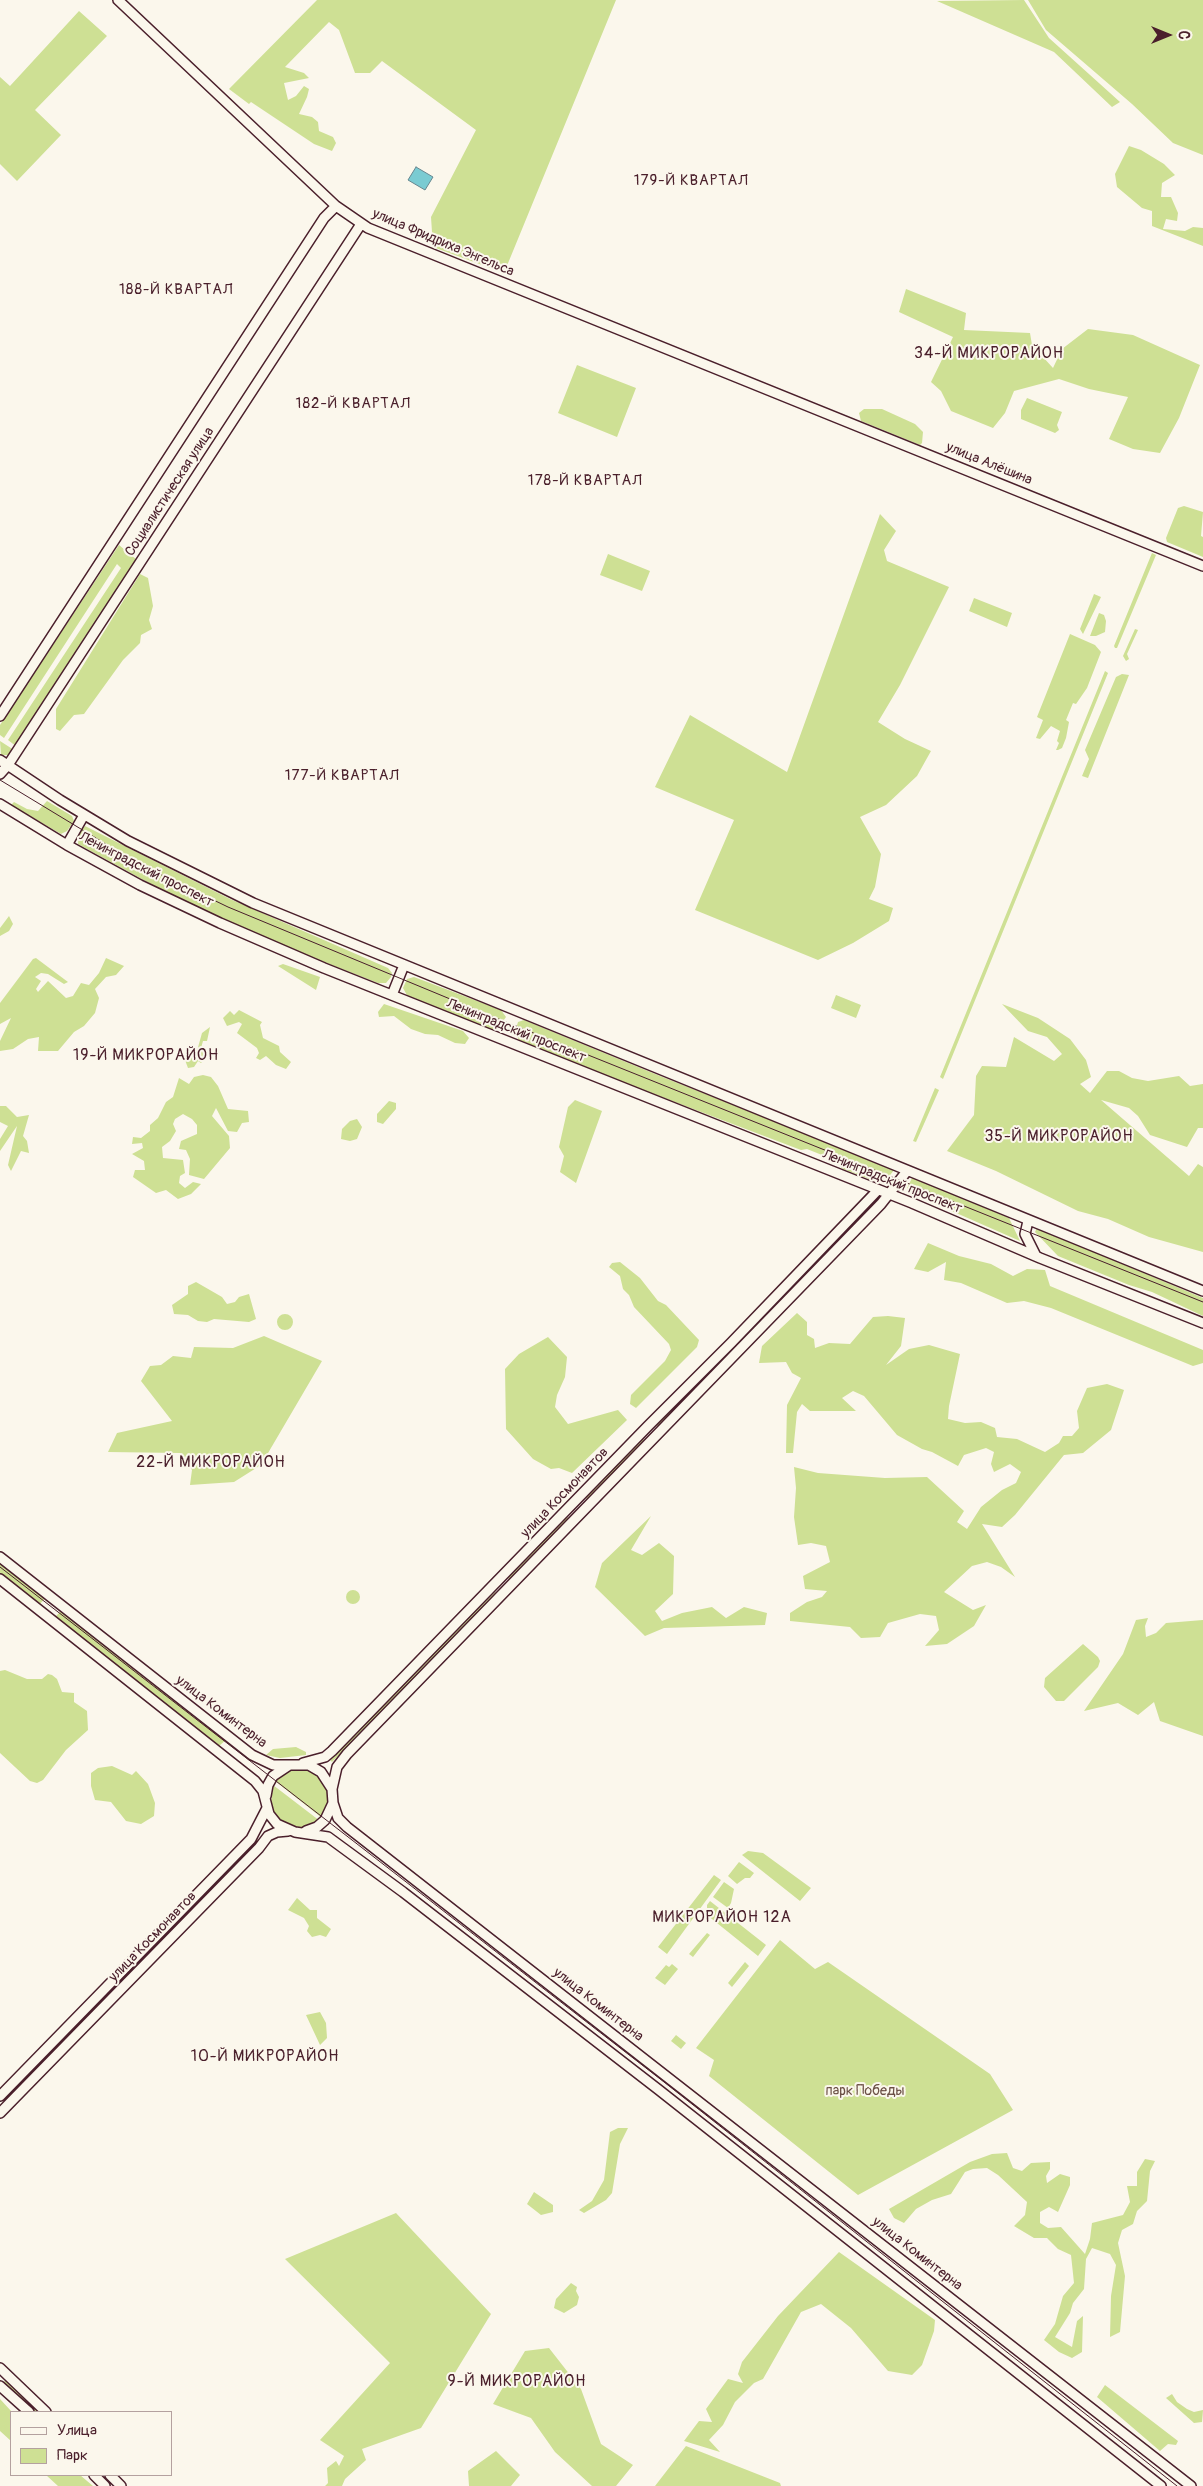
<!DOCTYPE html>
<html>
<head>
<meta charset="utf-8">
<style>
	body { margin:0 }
	#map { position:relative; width:1203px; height:2486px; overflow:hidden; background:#fbf7ec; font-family:Pangolin,sans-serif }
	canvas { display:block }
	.legend { position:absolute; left:10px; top:2411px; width:162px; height:65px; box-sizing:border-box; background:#fbf7ec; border:1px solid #b4a19f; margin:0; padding:6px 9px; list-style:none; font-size:15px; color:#4a1f2b }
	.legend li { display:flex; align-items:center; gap:10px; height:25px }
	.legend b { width:25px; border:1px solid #b4a19f }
	.north { position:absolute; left:1143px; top:10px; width:50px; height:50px; -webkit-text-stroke:4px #fbf7ec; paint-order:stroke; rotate:90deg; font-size:14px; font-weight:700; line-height:20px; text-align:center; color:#4a1f2b }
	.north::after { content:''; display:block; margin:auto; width:18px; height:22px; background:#4a1f2b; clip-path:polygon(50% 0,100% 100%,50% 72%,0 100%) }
</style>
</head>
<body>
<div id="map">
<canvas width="1203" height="2486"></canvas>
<ul class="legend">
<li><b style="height:6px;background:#fbf7ec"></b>Улица</li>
<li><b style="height:14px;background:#cee094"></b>Парк</li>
</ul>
<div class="north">С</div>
</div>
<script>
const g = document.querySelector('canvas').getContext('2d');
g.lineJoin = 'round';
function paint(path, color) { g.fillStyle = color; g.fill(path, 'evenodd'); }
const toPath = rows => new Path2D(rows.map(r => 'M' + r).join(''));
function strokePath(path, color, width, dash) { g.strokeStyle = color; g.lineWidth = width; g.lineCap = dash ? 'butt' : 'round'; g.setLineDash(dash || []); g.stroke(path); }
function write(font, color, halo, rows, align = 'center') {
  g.font = font + ' Pangolin,sans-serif'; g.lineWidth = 4; g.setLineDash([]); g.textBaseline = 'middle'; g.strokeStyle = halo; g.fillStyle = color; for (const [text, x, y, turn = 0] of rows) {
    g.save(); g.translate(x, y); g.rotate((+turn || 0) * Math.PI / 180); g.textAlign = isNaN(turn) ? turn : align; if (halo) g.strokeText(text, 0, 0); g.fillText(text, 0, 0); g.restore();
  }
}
const green = toPath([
	[317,0,616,0,504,273,433,247,431,217,476,130,382,61,370,73,355,73,339,30,329,22,285,67,304,73,309,78,284,83,288,100,296,96,304,86,309,89,307,97,299,114,312,117,318,122,319,131,333,137,336,143,332,151,314,144,251,102,249,104,229,89],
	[1024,0,1049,38,1120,102,1112,107,1054,52,937,1],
	[1028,0,1203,0,1203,155,1173,143,1132,104,1046,30],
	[79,11,107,36,35,110,61,135,17,181,0,164,0,77,10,86],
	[1129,146,1141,150,1164,164,1175,175,1162,183,1161,197,1171,197,1178,213,1177,221,1166,219,1163,229,1185,231,1193,227,1203,228,1203,246,1152,226,1152,211,1142,208,1117,187,1115,174],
	[906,289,966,313,964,330,1030,333,1032,345,1053,368,1062,349,1088,329,1133,335,1200,365,1179,418,1160,453,1133,449,1109,439,1128,397,1089,389,1059,379,1014,391,1005,413,993,428,951,411,941,391,931,382,953,337,899,312],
	[577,365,636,388,617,437,558,413],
	[1027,398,1062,412,1057,425,1059,430,1055,433,1021,419,1021,410],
	[864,409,882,409,915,424,923,432,922,443,920,445,861,421,859,413],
	[1184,506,1203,512,1201,536,1203,537,1203,557,1167,542,1166,538,1178,508],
	[880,514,896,531,884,550,887,561,949,587,900,685,878,722,905,739,931,751,917,776,886,805,860,817,881,854,875,887,869,899,893,908,889,921,853,943,818,960,695,910,734,820,655,787,690,715,787,772],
	[119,545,137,560,17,747,8,740,121,568,117,564,4,738,0,735,0,725],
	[1152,553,1156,555,1117,648,1115,648,1114,646],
	[608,554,650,571,642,591,600,575],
	[140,574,148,578,153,606,149,620,152,629,141,635,140,643,123,660,84,714,74,715,60,731,56,729,56,709],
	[1094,594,1101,597,1083,634,1080,629],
	[974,598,1012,613,1007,627,969,611],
	[1099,613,1104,615,1106,621,1105,632,1096,636,1090,636],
	[1135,629,1138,630,1127,654,1129,659,1126,661,1123,656],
	[1070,634,1095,645,1101,652,1087,688,1076,704,1073,703,1066,720,1069,722,1066,738,1062,748,1058,750,1056,750,1059,743,1057,741,1060,731,1051,726,1040,739,1036,738,1043,720,1037,717],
	[1105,671,1108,673,943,1079,940,1077],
	[1122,674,1129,675,1088,778,1082,776,1089,759,1085,750,1116,677],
	[0,741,14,750,10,755,1,755],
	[47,801,72,816,74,821,67,831,61,834,11,805,14,802,27,809,38,811],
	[85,826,230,899,388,968,392,973,391,977,386,983,378,983,280,945,160,889,78,844,79,834],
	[9,916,13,924,9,931,0,936,0,928],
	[36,958,68,982,64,984,48,974,41,973,35,977,41,981,36,989,38,992,48,981,66,998,73,996,81,983,89,985,99,973,106,958,124,966,116,975,106,977,95,989,99,998,95,1013,84,1026,74,1032,58,1051,38,1051,39,1037,28,1039,13,1049,0,1051,0,1041,11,1018,0,1024,0,1003,33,959],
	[283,964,320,977,316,990,278,966],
	[414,977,501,1010,506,1017,498,1028,493,1030,408,997,403,988,407,979],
	[836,995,861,1005,856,1018,831,1008],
	[384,1004,463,1031,469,1038,465,1044,455,1043,438,1035,425,1034,411,1029,394,1016,379,1017,378,1012],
	[1002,1004,1038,1018,1070,1039,1086,1060,1091,1077,1080,1084,1090,1093,1107,1071,1119,1071,1132,1078,1148,1081,1179,1076,1190,1086,1203,1084,1203,1128,1198,1128,1187,1147,1150,1135,1138,1116,1129,1108,1101,1100,1189,1176,1198,1164,1203,1167,1203,1252,1149,1237,1108,1219,1078,1211,996,1171,947,1151,974,1115,976,1076,982,1066,1006,1067,1014,1037,1054,1061,1062,1054,1047,1037,1028,1031],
	[239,1010,262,1022,260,1025,263,1038,279,1046,280,1052,291,1062,286,1069,276,1065,266,1056,260,1060,256,1058,259,1053,257,1048,237,1033,242,1024,239,1022,227,1026,223,1018,230,1011,234,1015],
	[524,1020,660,1076,895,1169,886,1180,877,1182,843,1169,832,1159,807,1149,801,1150,638,1088,519,1040,515,1032,518,1022],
	[210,1027,207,1041,203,1041,201,1048,207,1051,206,1057,201,1063,198,1061,194,1067,188,1068,185,1060,187,1053,197,1051,202,1033],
	[203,1075,211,1077,218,1086,228,1109,248,1111,249,1122,242,1123,237,1132,228,1131,216,1108,212,1116,229,1136,230,1148,204,1179,189,1175,190,1159,186,1150,179,1149,181,1141,197,1134,197,1125,192,1119,183,1114,175,1119,173,1124,176,1131,170,1141,162,1147,163,1158,183,1160,185,1173,180,1176,179,1183,185,1188,193,1182,201,1184,191,1194,178,1199,166,1190,156,1193,133,1177,135,1170,145,1170,144,1161,132,1154,143,1148,142,1143,132,1144,133,1137,141,1138,150,1131,150,1125,158,1118,166,1102,173,1097,179,1078,189,1084,194,1077],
	[935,1088,939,1090,916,1142,913,1141],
	[575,1100,602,1111,576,1183,560,1172,564,1156,559,1147,568,1107],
	[389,1101,396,1103,396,1109,383,1124,377,1122,377,1114],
	[0,1106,6,1106,17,1117,29,1115,23,1136,27,1141,29,1153,21,1151,11,1171,8,1165,17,1126,0,1151,0,1139,8,1126,0,1122],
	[357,1119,362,1127,357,1139,350,1141,341,1139,342,1129,350,1121],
	[913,1176,1009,1218,1020,1241,913,1194,907,1188],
	[870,1204,872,1207,732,1352,729,1350],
	[1037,1228,1203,1298,1203,1316,1152,1292,1129,1285,1058,1256,1035,1232],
	[928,1243,959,1256,991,1264,1013,1276,1027,1269,1045,1270,1050,1286,1203,1350,1203,1363,1193,1366,1051,1308,1024,1301,1007,1303,961,1283,944,1280,946,1262,928,1272,914,1269],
	[620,1262,640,1278,658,1301,666,1305,699,1340,697,1347,636,1408,630,1404,631,1395,665,1361,671,1350,669,1344,634,1307,629,1295,623,1289,620,1276,609,1267,612,1263],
	[196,1282,222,1297,227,1304,235,1302,239,1297,249,1294,256,1319,249,1322,214,1319,207,1322,198,1321,188,1315,174,1314,172,1305,188,1294,188,1286],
	[797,1313,807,1322,807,1335,814,1339,815,1348,829,1343,850,1344,873,1317,888,1316,905,1318,901,1346,886,1365,909,1349,929,1345,960,1354,949,1406,948,1419,965,1423,981,1422,995,1428,997,1437,1017,1439,1045,1452,1059,1443,1063,1436,1072,1436,1079,1428,1077,1411,1087,1388,1107,1384,1124,1390,1111,1430,1083,1453,1064,1455,1015,1515,1002,1527,982,1524,1015,1577,1001,1567,987,1562,972,1566,944,1592,973,1610,986,1605,974,1626,947,1644,925,1646,939,1630,936,1616,920,1614,888,1623,880,1637,861,1638,850,1627,790,1621,790,1613,807,1602,822,1597,827,1591,805,1589,803,1576,830,1562,826,1546,811,1543,798,1545,794,1517,796,1488,794,1467,818,1473,885,1478,927,1477,964,1511,957,1522,967,1529,981,1507,1002,1490,1016,1483,1021,1472,1010,1464,994,1472,991,1464,994,1452,986,1448,964,1455,958,1466,932,1452,922,1449,897,1435,864,1396,853,1391,842,1398,856,1411,810,1411,802,1404,797,1412,793,1453,786,1453,787,1405,801,1378,792,1373,786,1362,759,1363,762,1346],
	'277 1322a8 8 0 1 1 16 0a8 8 0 1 1-16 0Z',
	[264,1336,322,1361,261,1465,234,1482,190,1485,192,1470,180,1453,108,1452,117,1433,172,1421,141,1381,150,1366,161,1365,173,1356,191,1358,194,1347,233,1348],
	[548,1337,567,1357,565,1377,557,1395,555,1407,568,1424,618,1410,627,1420,572,1473,559,1468,551,1469,533,1459,506,1429,505,1369,519,1354],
	[718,1362,720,1364,658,1427,656,1424],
	[643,1439,645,1441,587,1499,585,1497],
	[651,1516,631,1550,642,1555,659,1543,674,1556,673,1594,655,1611,662,1621,682,1613,712,1607,726,1618,744,1607,767,1613,765,1625,664,1628,645,1636,595,1587,602,1563],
	[567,1517,569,1519,510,1580,508,1578],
	[0,1561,46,1597,39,1605,0,1574],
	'346 1597a7 7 0 1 1 14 0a7 7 0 1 1-14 0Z',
	[495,1592,497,1594,332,1762,330,1760],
	[62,1610,227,1739,219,1746,55,1617],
	[1148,1618,1145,1626,1146,1637,1156,1633,1166,1623,1203,1620,1203,1736,1160,1721,1154,1702,1138,1715,1118,1703,1084,1711,1123,1654,1136,1620],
	[1083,1644,1098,1657,1100,1661,1098,1667,1064,1701,1056,1701,1044,1687,1045,1678],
	[5,1670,27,1679,42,1679,48,1674,52,1675,57,1679,62,1692,74,1693,74,1702,87,1711,88,1730,66,1750,43,1780,37,1783,30,1781,0,1753,0,1671],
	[296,1747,306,1752,306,1755,280,1758,266,1755,273,1749],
	[112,1766,132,1775,136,1771,148,1784,155,1803,154,1816,141,1824,126,1821,111,1802,95,1800,91,1786,91,1773,98,1768],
	[292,1769,307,1769,316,1773,328,1789,329,1804,322,1818,275,1781],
	[273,1785,320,1821,302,1828,284,1823,274,1813,271,1803],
	[257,1839,259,1841,185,1918,182,1917],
	[748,1851,763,1853,811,1888,800,1901,742,1855],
	[739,1862,754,1873,750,1878,745,1878,737,1884,728,1876],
	[714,1875,721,1880,667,1954,658,1947],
	[724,1882,734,1889,731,1903,728,1908,713,1897],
	[297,1898,310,1910,317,1910,317,1918,331,1929,326,1937,320,1935,312,1937,307,1931,309,1926,304,1918,288,1910],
	[710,1901,766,1945,758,1956,707,1915,707,1905],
	[168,1931,170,1934,55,2051,52,2047],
	[707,1933,710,1935,693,1957,689,1954],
	[780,1940,815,1969,828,1962,990,2074,1013,2110,858,2195,709,2076,714,2060,696,2048],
	[745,1962,749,1966,732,1987,728,1983],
	[672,1964,678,1969,665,1985,655,1978,666,1965,669,1967],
	[320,2012,326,2023,327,2038,320,2045,306,2015],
	[676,2035,686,2043,681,2049,671,2041],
	[42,2059,44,2062,15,2091,12,2089],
	[618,2128,628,2128,620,2144,612,2193,606,2200,584,2213,579,2210,592,2201,604,2180,610,2132],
	[1007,2153,1013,2168,1022,2171,1031,2163,1050,2162,1050,2169,1046,2176,1047,2183,1060,2174,1070,2177,1070,2185,1058,2212,1049,2207,1040,2212,1040,2223,1048,2228,1061,2227,1085,2254,1090,2239,1092,2223,1123,2215,1130,2202,1127,2186,1137,2186,1137,2172,1145,2159,1155,2161,1150,2171,1147,2201,1137,2211,1133,2224,1122,2230,1118,2243,1125,2276,1120,2332,1110,2337,1111,2296,1116,2265,1110,2254,1092,2248,1086,2259,1084,2289,1073,2303,1070,2313,1055,2337,1072,2347,1077,2321,1083,2316,1082,2352,1072,2358,1059,2352,1044,2340,1055,2324,1063,2296,1074,2283,1071,2255,1058,2249,1047,2238,1034,2238,1014,2226,1025,2215,1027,2202,998,2175,987,2168,973,2169,965,2172,951,2194,932,2200,916,2209,904,2223,894,2218,889,2209,970,2162,992,2154],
	[534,2192,553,2205,553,2212,541,2215,527,2204],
	[396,2213,491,2314,421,2428,362,2449,366,2460,345,2479,342,2486,325,2486,328,2483,327,2468,336,2461,339,2466,344,2456,320,2440,390,2363,285,2259],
	[839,2252,935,2320,934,2331,922,2365,912,2375,888,2371,851,2328,821,2304,801,2312,763,2379,754,2383,735,2402,723,2425,709,2440,720,2452,684,2441,699,2421,712,2422,706,2409,728,2379,743,2383,738,2374,742,2362,778,2316],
	[571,2283,577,2287,576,2291,579,2297,577,2305,564,2313,554,2308,556,2299],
	[549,2348,581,2389,601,2444,633,2465,616,2486,592,2486,555,2452,531,2418,493,2404,525,2351],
	[6,2380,40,2412,35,2412,4,2382],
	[1105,2385,1178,2441,1176,2445,1168,2444,1160,2451,1097,2397],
	[1172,2394,1177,2402,1187,2409,1194,2412,1203,2410,1202,2422,1194,2423,1166,2398],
	[0,2399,12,2412,11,2441,0,2431],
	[686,2446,780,2483,781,2486,655,2486],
	[496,2451,520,2475,511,2486,469,2486,468,2471],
	[46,2475,80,2475,93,2486,58,2486]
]);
const water = toPath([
	[416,167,433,177,425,190,408,180,416,167]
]);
const secondary = toPath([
	[118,0,336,206,368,228,1203,566],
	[0,716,324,218,336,206],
	[0,760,60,800,128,841,253,903,1203,1291],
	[0,774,8,765,361,224],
	[0,804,67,845,140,885,220,923,324,968,912,1203,1040,1258,1203,1323],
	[67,845,84,815],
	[392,995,404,965],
	[1028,1221,1025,1234,1036,1256],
	[0,1557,252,1755,273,1765,309,1765,321,1772,332,1789,333,1803,338,1818,347,1827,1191,2486],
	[0,1579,255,1781,263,1791,269,1814,277,1824,295,1832,328,1837,403,1892,659,2090,1161,2486],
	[303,1763,325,1757,332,1751,648,1426,731,1343,878,1190],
	[332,1789,337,1767,347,1754,881,1204,907,1171],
	[266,1796,268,1785,273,1776,288,1766],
	[306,1831,317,1827,325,1820,333,1803],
	[0,2096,251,1839,267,1808],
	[0,2113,259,1848,268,1836,277,1832,288,1831],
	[0,2368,46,2412],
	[0,2386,29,2412],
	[94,2475,105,2486],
	[110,2475,121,2486]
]);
const tram = toPath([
	[0,780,137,863,228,907,496,1018,1203,1302],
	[0,1567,664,2082,1177,2486]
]);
const streetNames = [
	["улица Фридриха Энгельса",443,243,23],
	["улица Алёшина",989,464,22],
	["Социалистическая улица",170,492,-57],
	["Ленинградский проспект",146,870,27],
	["Ленинградский проспект",516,1031,22],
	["Ленинградский проспект",892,1182,22],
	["улица Космонавтов",565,1493,-46],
	["улица Коминтерна",221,1712,37],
	["улица Космонавтов",153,1937,-46],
	["улица Коминтерна",598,2005,38],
	["улица Коминтерна",917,2254,38]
];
const parkNames = [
	["парк Победы",865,2091]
];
const neighbourhoodNames = [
	["179-Й КВАРТАЛ",691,181],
	["188-Й КВАРТАЛ",176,290],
	["182-Й КВАРТАЛ",353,404],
	["178-Й КВАРТАЛ",585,481],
	["177-Й КВАРТАЛ",342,776]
];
const quarterNames = [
	["34-Й МИКРОРАЙОН",989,354],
	["19-Й МИКРОРАЙОН",146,1056],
	["35-Й МИКРОРАЙОН",1059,1137],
	["22-Й МИКРОРАЙОН",211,1463],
	["МИКРОРАЙОН 12А",722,1918],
	["10-Й МИКРОРАЙОН",265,2057],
	["9-Й МИКРОРАЙОН",517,2382]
];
paint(green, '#cee094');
paint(water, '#7acbd2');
strokePath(water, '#67868f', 1);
strokePath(secondary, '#4a1f2b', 12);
strokePath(secondary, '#fbf7ec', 9);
strokePath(tram, '#4a1f2b', 1);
write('14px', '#4a1f2b', '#fbf7ec', streetNames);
write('14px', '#6b4f45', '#fbf7ec', parkNames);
g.letterSpacing = '1px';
write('15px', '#4a1f2b', '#fbf7ec', neighbourhoodNames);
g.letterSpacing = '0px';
g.letterSpacing = '1px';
write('16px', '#4a1f2b', '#fbf7ec', quarterNames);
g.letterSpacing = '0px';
</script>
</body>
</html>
